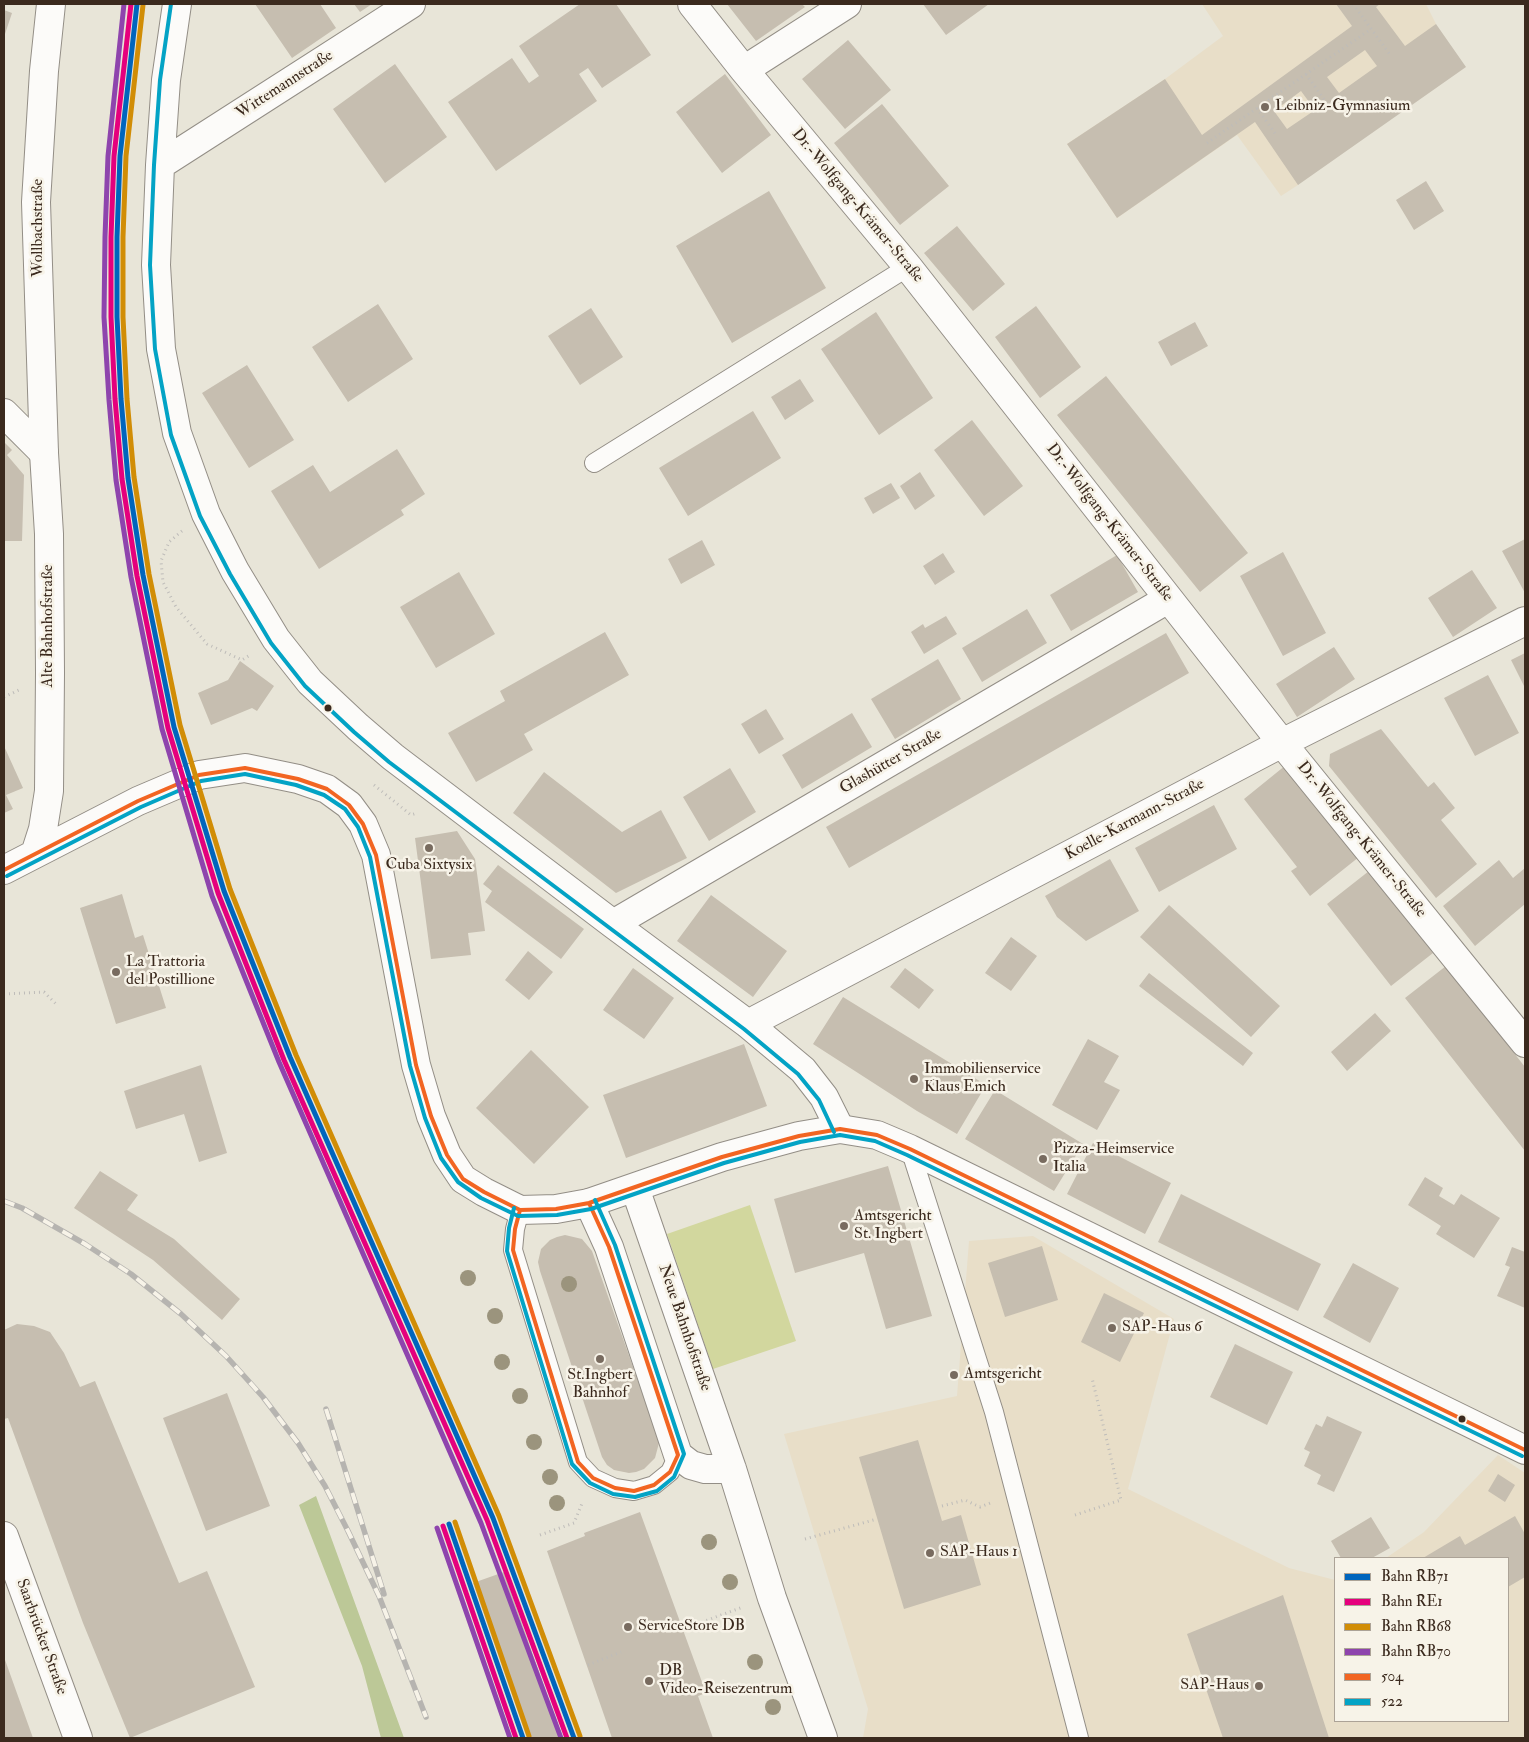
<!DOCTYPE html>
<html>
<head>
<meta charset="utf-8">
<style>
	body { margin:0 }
	#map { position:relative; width:1529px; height:1742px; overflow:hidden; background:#e8e5d8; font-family:"IM FELL Double Pica",serif }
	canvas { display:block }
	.frame { position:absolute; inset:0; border:5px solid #3b2a1e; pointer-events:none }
	.legend { position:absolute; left:1334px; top:1557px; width:175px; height:165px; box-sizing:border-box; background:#f7f3e8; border:1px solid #aca397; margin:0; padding:6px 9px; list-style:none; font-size:15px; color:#3b2a1e }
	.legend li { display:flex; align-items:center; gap:10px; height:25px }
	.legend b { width:25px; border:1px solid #aca397 }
</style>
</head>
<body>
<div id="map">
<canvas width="1529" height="1742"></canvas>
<div class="frame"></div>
<ul class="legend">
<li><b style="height:6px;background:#0065bd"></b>Bahn RB71</li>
<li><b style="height:6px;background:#e5007d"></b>Bahn RE1</li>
<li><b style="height:6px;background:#d18d06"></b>Bahn RB68</li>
<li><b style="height:6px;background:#8e44ad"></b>Bahn RB70</li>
<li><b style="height:6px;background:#f26522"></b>504</li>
<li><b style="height:6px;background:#03a3c5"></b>522</li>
</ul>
</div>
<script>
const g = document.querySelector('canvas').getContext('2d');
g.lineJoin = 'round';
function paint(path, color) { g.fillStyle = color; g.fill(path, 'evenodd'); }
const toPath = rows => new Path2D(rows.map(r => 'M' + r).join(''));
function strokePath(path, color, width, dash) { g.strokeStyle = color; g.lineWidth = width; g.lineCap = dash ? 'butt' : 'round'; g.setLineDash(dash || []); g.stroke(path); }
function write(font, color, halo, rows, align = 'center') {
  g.font = font + ' "IM FELL Double Pica",serif'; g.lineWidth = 5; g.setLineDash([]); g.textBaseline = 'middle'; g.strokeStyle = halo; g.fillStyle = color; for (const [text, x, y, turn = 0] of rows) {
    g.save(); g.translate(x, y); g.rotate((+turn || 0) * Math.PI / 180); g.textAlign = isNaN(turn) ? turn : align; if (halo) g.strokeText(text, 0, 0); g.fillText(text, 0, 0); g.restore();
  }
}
const built = toPath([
	[1202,4,1426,4,1436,24,1298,185,1281,196,1237,135,1117,218,1067,144,1165,79,1223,36],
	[1033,1236,1174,1319,1128,1489,1289,1568,1335,1580,1335,1721,1508,1721,1508,1558,1386,1558,1424,1532,1498,1455,1525,1473,1525,1738,863,1738,868,1709,784,1434,957,1396,969,1241]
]);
const green = toPath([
	[750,1205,796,1341,713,1369,667,1234]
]);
const forest = toPath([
	[316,1496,404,1738,381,1738,362,1666,299,1505]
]);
const building = toPath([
	[255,4,320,4,336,28,292,58],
	[354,4,372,4,360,12],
	[580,4,616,4,651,55,602,88,588,68,579,74,597,101,496,171,448,102,512,58,529,83,539,76,519,46],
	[727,4,802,4,805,7,756,41],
	[923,4,989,4,946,35],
	[1336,4,1380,4,1376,7,1405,46,1436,24,1466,67,1298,185,1255,122,1117,218,1067,144,1165,79,1202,135,1352,26],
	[1365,50,1377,66,1339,93,1327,77],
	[1301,91,1315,110,1287,129,1274,111],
	[4,10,12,13,4,37],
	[848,40,891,90,845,129,802,79],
	[395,64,447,137,385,183,333,109],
	[725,74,771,135,722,173,676,112],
	[882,104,949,186,900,225,834,143],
	[1426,181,1444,211,1414,230,1396,200],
	[769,191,826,288,732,343,676,246],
	[957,226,1005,284,973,311,924,253],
	[378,304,413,359,348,402,312,347],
	[1036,306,1081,367,1040,398,995,337],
	[591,308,623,357,580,385,548,336],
	[876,312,933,398,879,435,821,349],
	[1195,322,1208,346,1171,366,1158,342],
	[247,365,294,440,249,468,202,393],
	[1106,376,1248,553,1200,592,1057,415],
	[800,379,814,401,785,420,771,397],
	[753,411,781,458,688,516,659,468],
	[972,420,1023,486,984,516,934,450],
	[4,442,12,450,7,455,24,475,22,541,4,541],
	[397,449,425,494,401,510,404,515,319,569,271,491,313,465,330,492],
	[920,472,935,496,915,510,900,486],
	[891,483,900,498,873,514,864,498],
	[1525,539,1525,593,1502,551],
	[702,540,715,565,681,584,668,559],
	[1283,552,1326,633,1283,656,1240,576],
	[943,553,955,572,935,585,923,566],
	[1117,555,1138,592,1071,631,1050,595],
	[1472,570,1497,608,1453,637,1428,598],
	[459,572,495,634,436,668,400,607],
	[1027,609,1047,643,982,682,962,648],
	[946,616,957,634,924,654,911,632,923,624,925,628],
	[605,632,629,675,524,734,533,750,476,782,448,733,505,701,500,691],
	[1166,633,1189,673,849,868,826,827],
	[1334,647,1355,679,1297,717,1276,684],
	[1525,653,1525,688,1511,660],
	[938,659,961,699,895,739,871,699],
	[240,661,274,686,257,711,252,708,211,725,198,693,228,680],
	[1488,675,1519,733,1475,756,1444,698],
	[766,709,784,739,759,754,741,724],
	[852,713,872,747,802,789,782,755],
	[1381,729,1428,787,1434,782,1455,808,1441,820,1477,864,1436,898,1329,766,1330,754],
	[4,746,23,788,6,795,13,809,4,813],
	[1286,765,1359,857,1310,896,1291,871,1297,867,1244,799],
	[730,768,756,812,709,841,683,797],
	[544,772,622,832,661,810,687,858,616,893,513,813],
	[1214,805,1237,849,1159,892,1135,848],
	[457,831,475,859,485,931,468,933,471,955,431,959,415,838],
	[1110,859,1139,911,1086,941,1057,917,1045,896],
	[1499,860,1513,878,1525,868,1525,904,1475,946,1443,906],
	[498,865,584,929,561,959,485,902,492,891,483,884],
	[1369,871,1433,953,1391,986,1327,904],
	[122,894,135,938,143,935,166,1008,116,1024,80,908],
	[711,895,787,951,753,997,677,941],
	[1169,905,1280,1006,1251,1037,1140,937],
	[1011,937,1037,956,1011,991,985,973],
	[528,951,553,972,529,1000,505,980],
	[1446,966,1525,1067,1525,1151,1405,998],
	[633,968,674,998,644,1039,603,1010],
	[905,968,934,990,919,1009,890,987],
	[1149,973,1253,1053,1243,1066,1139,986],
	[843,997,986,1085,957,1134,917,1111,813,1044],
	[1375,1013,1391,1031,1347,1071,1331,1052],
	[1088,1039,1119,1056,1104,1082,1120,1090,1097,1130,1052,1105],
	[744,1044,767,1106,626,1158,603,1095],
	[531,1050,589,1107,534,1164,476,1108],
	[201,1065,227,1153,199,1162,184,1114,136,1129,124,1091],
	[995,1090,1083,1144,1054,1191,965,1139],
	[1093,1143,1171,1183,1145,1234,1067,1194],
	[888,1166,932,1316,886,1329,864,1253,795,1273,774,1199],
	[100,1171,138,1195,127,1210,174,1239,240,1299,222,1320,153,1260,74,1208],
	[1425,1177,1443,1188,1439,1196,1454,1205,1461,1194,1500,1218,1474,1258,1436,1234,1441,1226,1408,1205],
	[1181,1194,1321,1264,1298,1311,1158,1242],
	[565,1235,582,1239,592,1251,655,1429,659,1443,655,1458,644,1469,636,1472,629,1473,614,1470,607,1465,602,1457,540,1271,538,1262,541,1249,550,1240,557,1237],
	[1042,1246,1058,1300,1005,1317,988,1263],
	[1512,1247,1525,1252,1525,1308,1497,1296,1510,1267,1505,1265],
	[1353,1263,1399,1288,1370,1343,1323,1317],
	[1104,1293,1144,1313,1120,1362,1081,1342],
	[17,1324,34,1326,50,1332,64,1353,80,1387,95,1381,179,1583,207,1571,255,1687,130,1738,83,1623,8,1418,4,1419,4,1330],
	[1235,1344,1293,1372,1267,1425,1210,1397],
	[227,1393,270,1506,206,1531,163,1418],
	[1327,1416,1362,1432,1334,1492,1317,1484,1321,1475,1304,1466,1310,1452,1304,1449,1316,1424,1322,1427],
	[918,1440,942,1521,961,1515,981,1585,904,1609,859,1457],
	[1498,1474,1515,1485,1505,1502,1488,1491],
	[640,1512,706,1693,698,1696,713,1738,612,1738,547,1551,585,1536,584,1533],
	[1515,1516,1525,1534,1525,1577,1508,1587,1508,1558,1423,1558,1460,1536,1465,1545],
	[1371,1517,1390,1548,1372,1558,1341,1558,1331,1541],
	[504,1572,562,1738,527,1738,473,1583],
	[1283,1595,1329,1738,1223,1738,1187,1634],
	[4,1657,33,1738,4,1738]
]);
const path = toPath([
	[1353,4,1391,56],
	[1306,74,1326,102],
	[1257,108,1277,136],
	[1207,143,1371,29],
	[182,531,169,542,161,561,163,582,176,607,207,644,242,660,250,655],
	[4,697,19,690],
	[374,785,411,815,417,813],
	[4,994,44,992,58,1006],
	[942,1506,965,1500,980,1507,993,1502],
	[1075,1515,1121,1500,1092,1378],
	[540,1535,574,1523,583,1501],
	[805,1539,877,1519],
	[683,1629,743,1607],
	[588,1665,621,1652]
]);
const lane = toPath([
	[594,463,908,267],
	[910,1149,994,1412,1079,1738],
	[520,1210,515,1229,513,1250,578,1462,593,1478,615,1488,634,1491,654,1485,670,1472,678,1455]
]);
const street = toPath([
	[177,4,166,80,160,165,156,265,161,349,177,433,206,514,235,571,276,639,310,682,358,727,393,757,613,924,748,1024,803,1070,824,1097,840,1129],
	[692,4,744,70,908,267,1282,743,1525,1043],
	[744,70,847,4],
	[160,165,411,4],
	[4,413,44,453],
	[613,924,1168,599],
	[748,1024,1282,743,1525,621],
	[635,1188,732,1469,772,1598,823,1738],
	[589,1203,609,1247,678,1455,691,1465,705,1469,732,1469]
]);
const secondary = toPath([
	[35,854,43,829,49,791,50,673,49,534,44,453,36,202,44,71,51,4],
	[4,870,138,801,199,775,245,768,298,779,327,789,349,805,363,824,376,855,416,1065,431,1116,447,1155,463,1179,484,1192,520,1210,556,1209,589,1203,722,1157,799,1136,840,1129,877,1135,910,1149,1525,1450],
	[4,1536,78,1738]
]);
const rail = toPath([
	[4,1201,22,1208,85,1244,131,1274,181,1314,226,1356,263,1397,298,1443,325,1486,348,1531,379,1596,426,1717],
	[326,1409,384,1594]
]);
const bus1 = toPath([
	[4,870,138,801,199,775,245,768,298,779,327,789,349,805,363,824,376,855,416,1065,431,1116,447,1155,463,1179,484,1192,520,1210,556,1209,589,1203,722,1157,799,1136,840,1129,877,1135,910,1149,1525,1450],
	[589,1203,609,1247,678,1455],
	[520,1210,515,1229,513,1250,578,1462,593,1478,615,1488,634,1491,654,1485,670,1472,678,1455]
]);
const bus2 = toPath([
	[171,4,160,80,154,165,150,265,155,349,171,435,200,516,230,574,271,643,305,686,354,732,389,762,744,1029,798,1074,819,1100,834,1132],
	[7,876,141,807,201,781,245,774,296,785,324,795,345,809,358,827,370,857,410,1066,425,1118,441,1158,458,1182,481,1198,518,1216,557,1215,591,1209,724,1163,800,1142,840,1135,875,1141,907,1155,1522,1456],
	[514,1208,509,1228,507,1251,572,1464,590,1483,613,1494,635,1497,657,1491,674,1477,684,1454,615,1245,595,1200]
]);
const rail1 = toPath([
	[137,4,120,156,117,237,117,317,121,399,128,478,143,575,174,727,224,891,290,1057,493,1518,574,1738],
	[449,1524,523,1738]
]);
const rail2 = toPath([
	[131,4,114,156,111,237,111,317,115,399,122,479,137,576,168,728,218,893,284,1060,487,1520,567,1738],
	[443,1526,516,1738]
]);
const rail3 = toPath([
	[143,5,126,156,123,237,123,317,127,399,134,477,149,574,180,725,230,889,296,1055,499,1516,580,1736],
	[455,1522,529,1736]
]);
const rail4 = toPath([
	[124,4,108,156,105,237,104,317,109,400,116,480,131,577,162,729,212,896,279,1062,481,1523,561,1738],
	[437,1528,510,1738]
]);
const trees = [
	[468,1278],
	[569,1284],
	[495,1316],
	[502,1362],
	[520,1396],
	[534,1442],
	[550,1477],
	[557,1503],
	[709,1542],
	[730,1582],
	[755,1662],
	[773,1707]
];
const markers = [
	[1265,107,5,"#786b5f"],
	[328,708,4.5,"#3b2a1e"],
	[429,848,5,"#786b5f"],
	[116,972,5,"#786b5f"],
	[914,1079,5,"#786b5f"],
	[1043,1159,5,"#786b5f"],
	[844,1226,5,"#786b5f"],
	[1112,1328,5,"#786b5f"],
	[600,1359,5,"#786b5f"],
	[954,1375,5,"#786b5f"],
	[1462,1419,4.5,"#3b2a1e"],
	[930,1553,5,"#786b5f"],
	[628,1627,5,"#786b5f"],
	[649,1681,5,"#786b5f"],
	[1259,1686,5,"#786b5f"]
];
const streetNames = [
	["Wittemannstraße",285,85,-33],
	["Dr.-Wolfgang-Krämer-Straße",857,206,50],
	["Wollbachstraße",39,228,-90],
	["Dr.-Wolfgang-Krämer-Straße",1109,523,52],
	["Alte Bahnhofstraße",49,626,-90],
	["Glashütter Straße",891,762,-30],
	["Koelle-Karmann-Straße",1135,820,-28],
	["Dr.-Wolfgang-Krämer-Straße",1361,840,51],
	["Neue Bahnhofstraße",684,1328,71],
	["Saarbrücker Straße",41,1637,70]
];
const poiNames = [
	["Leibniz-Gymnasium",1275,107],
	["Cuba Sixtysix",429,866,"center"],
	["La Trattoria",126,963],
	["del Postillione",126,981],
	["Immobilienservice",924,1070],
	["Klaus Emich",924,1088],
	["Pizza-Heimservice",1053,1150],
	["Italia",1053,1168],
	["Amtsgericht",854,1217],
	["St. Ingbert",854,1235],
	["SAP-Haus 6",1122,1328],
	["Amtsgericht",964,1375],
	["St.Ingbert",600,1376,"center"],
	["Bahnhof",600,1394,"center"],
	["SAP-Haus 1",940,1553],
	["ServiceStore DB",638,1627],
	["DB",659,1672],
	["Video-Reisezentrum",659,1690],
	["SAP-Haus",1249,1686,"right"]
];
paint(built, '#e8dec8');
paint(green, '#d2d79e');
paint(forest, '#bcc897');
paint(building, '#c6beb0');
strokePath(lane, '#938e86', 20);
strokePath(street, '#938e86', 30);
strokePath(secondary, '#938e86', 30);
strokePath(path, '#bebcb9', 3, [1, 4]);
strokePath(lane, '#fcfbf9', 18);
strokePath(street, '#fcfbf9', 28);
strokePath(secondary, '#fcfbf9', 28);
strokePath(rail, '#b6b4b0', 5.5);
strokePath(rail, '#f7f3e8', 4, [11]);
strokePath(bus1, '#f26522', 4);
strokePath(bus2, '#03a3c5', 4);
strokePath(rail1, '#0065bd', 5);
strokePath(rail2, '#e5007d', 5);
strokePath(rail3, '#d18d06', 5);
strokePath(rail4, '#8e44ad', 5);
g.fillStyle = '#9b947d';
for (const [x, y] of trees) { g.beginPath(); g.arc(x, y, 8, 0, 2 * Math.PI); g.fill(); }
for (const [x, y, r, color] of markers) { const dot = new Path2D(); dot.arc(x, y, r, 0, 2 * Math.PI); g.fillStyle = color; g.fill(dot); strokePath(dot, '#f7f3e8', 2); }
write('16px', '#3b2a1e', '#f7f3e8', streetNames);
write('16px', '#3b2a1e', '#f7f3e8', poiNames, 'left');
</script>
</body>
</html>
